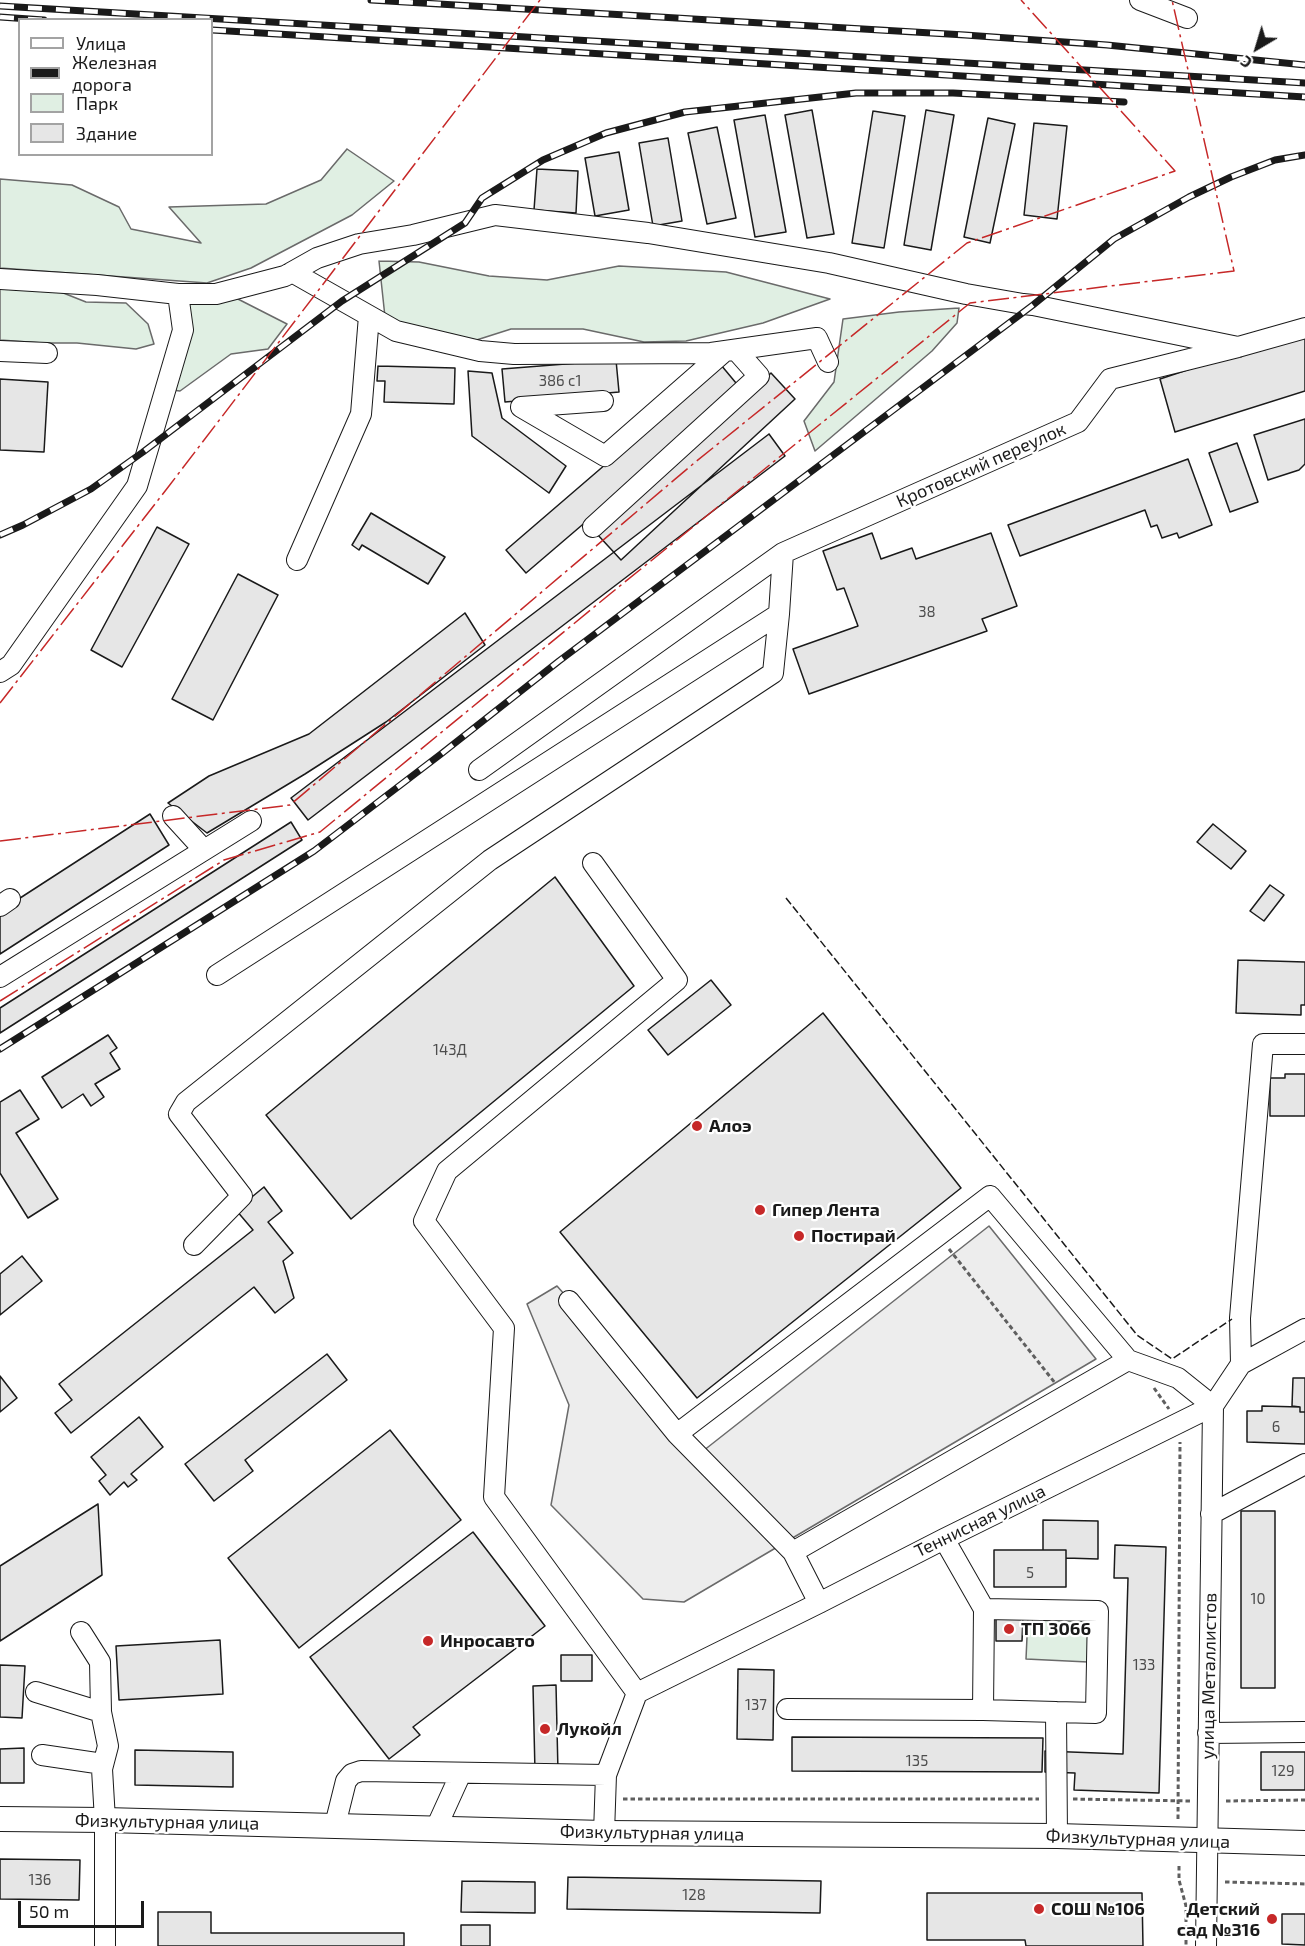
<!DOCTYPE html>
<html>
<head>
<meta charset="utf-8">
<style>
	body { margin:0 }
	#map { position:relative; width:1305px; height:1946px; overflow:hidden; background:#fff; font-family:"Exo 2",sans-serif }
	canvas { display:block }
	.legend { position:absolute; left:18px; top:18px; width:195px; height:138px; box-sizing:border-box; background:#fff; border:2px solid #a3a3a3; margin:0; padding:8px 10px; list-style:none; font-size:18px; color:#1a1a1a }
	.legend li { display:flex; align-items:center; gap:12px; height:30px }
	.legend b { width:30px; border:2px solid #a3a3a3 }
	.north { position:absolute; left:1227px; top:18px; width:60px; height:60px; -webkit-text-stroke:4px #fff; paint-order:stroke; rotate:218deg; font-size:16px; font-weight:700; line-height:24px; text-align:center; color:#1a1a1a }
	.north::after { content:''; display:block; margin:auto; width:21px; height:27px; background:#1a1a1a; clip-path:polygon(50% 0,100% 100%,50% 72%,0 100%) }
	.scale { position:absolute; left:18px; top:1901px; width:126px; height:27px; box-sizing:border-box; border:3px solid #1a1a1a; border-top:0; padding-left:8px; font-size:18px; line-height:21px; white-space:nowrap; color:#1a1a1a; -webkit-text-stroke:4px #fff; paint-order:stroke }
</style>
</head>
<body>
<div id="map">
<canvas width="1305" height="1946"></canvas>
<ul class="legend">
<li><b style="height:8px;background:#fff"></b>Улица</li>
<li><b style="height:8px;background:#1a1a1a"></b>Железная дорога</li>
<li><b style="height:16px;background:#e0efe3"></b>Парк</li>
<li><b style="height:16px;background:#e6e6e6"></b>Здание</li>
</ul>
<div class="north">С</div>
<div class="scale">50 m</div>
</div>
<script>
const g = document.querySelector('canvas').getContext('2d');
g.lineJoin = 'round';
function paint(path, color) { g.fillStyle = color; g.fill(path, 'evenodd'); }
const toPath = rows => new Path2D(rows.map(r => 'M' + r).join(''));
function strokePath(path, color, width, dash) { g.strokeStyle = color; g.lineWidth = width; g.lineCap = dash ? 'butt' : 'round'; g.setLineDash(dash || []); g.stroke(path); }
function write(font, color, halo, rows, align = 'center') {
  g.font = font + ' "Exo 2",sans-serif'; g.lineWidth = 4.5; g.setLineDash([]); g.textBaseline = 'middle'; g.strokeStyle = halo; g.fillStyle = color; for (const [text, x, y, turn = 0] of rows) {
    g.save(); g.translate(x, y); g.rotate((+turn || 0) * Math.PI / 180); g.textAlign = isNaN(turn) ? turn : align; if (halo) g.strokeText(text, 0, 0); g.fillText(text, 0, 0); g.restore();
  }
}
const green = toPath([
	[347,149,394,181,352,215,251,268,207,283,0,268,0,179,72,185,119,207,131,229,201,243,169,207,266,204,321,180,347,149],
	[379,261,419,262,489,276,547,280,619,266,726,272,830,299,763,323,686,341,644,342,583,329,511,329,464,344,385,317,379,261],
	[28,279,86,302,126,303,148,324,154,344,136,349,77,343,43,343,0,340,0,283,28,279],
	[232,296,287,324,268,349,231,354,180,391,172,390,189,300,232,296],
	[959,308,957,323,932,351,815,451,804,421,834,382,843,319,899,312,959,308],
	[1028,1615,1090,1618,1088,1662,1026,1659,1028,1615]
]);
const parking = toPath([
	[989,1226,1096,1359,684,1602,643,1599,551,1505,569,1405,527,1304,557,1286,703,1451,989,1226]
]);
const building = toPath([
	[812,110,834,234,807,238,785,115,812,110],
	[926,110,954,115,931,250,904,245,926,110],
	[873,111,905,116,884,248,852,243,873,111],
	[765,115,786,232,755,237,734,120,765,115],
	[988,118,1015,124,990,243,964,237,988,118],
	[1034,123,1067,126,1057,219,1024,215,1034,123],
	[717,127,736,218,707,224,688,133,717,127],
	[668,138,682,221,653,226,639,143,668,138],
	[619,152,629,210,595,216,585,158,619,152],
	[537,169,578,171,576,213,534,210,537,169],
	[1305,331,1305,391,1175,432,1160,379,1305,331],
	[616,360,619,392,505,402,502,369,616,360],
	[721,365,741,389,526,573,506,550,721,365],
	[378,366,455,368,454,404,384,402,385,381,377,381,378,366],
	[468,371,492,373,502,418,566,466,549,493,472,436,468,371],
	[771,373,795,399,621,560,597,534,771,373],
	[0,379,48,382,44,452,0,450,0,379],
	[1305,419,1305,464,1299,470,1268,480,1254,435,1305,419],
	[769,434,785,456,308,820,291,798,769,434],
	[1237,443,1258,502,1230,512,1209,453,1237,443],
	[1188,459,1212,525,1179,538,1177,533,1162,538,1157,525,1151,527,1145,510,1020,556,1008,525,1188,459],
	[371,513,445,557,428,584,362,545,359,550,352,545,371,513],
	[157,527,189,544,122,667,91,650,157,527],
	[872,533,881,559,912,548,916,559,991,533,1017,606,982,619,987,631,809,694,793,649,858,626,844,588,837,590,823,551,872,533],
	[238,574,278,595,213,720,172,699,238,574],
	[465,613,485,645,386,722,305,774,207,833,168,803,209,776,309,734,465,613],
	[150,814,169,845,0,954,0,911,150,814],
	[291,822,302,840,0,1033,0,1008,291,822],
	[1213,824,1246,851,1231,869,1197,842,1213,824],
	[555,877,634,986,351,1219,266,1115,555,877],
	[1270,885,1284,895,1264,921,1250,911,1270,885],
	[1238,960,1305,962,1305,1005,1301,1005,1301,1015,1236,1013,1238,960],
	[711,980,731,1005,668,1055,648,1030,711,980],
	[823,1013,961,1188,697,1398,560,1232,823,1013],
	[108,1035,117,1048,110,1053,120,1069,95,1084,104,1097,91,1106,83,1094,62,1108,42,1077,108,1035],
	[1285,1074,1305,1074,1305,1116,1270,1116,1270,1078,1285,1078,1285,1074],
	[20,1090,39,1119,16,1133,58,1199,28,1218,0,1173,0,1102,20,1090],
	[264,1187,282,1211,268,1222,293,1253,283,1261,294,1298,275,1313,254,1287,71,1433,55,1413,72,1400,59,1384,253,1230,236,1210,264,1187],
	[22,1256,42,1281,0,1315,0,1274,22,1256],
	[327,1354,347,1380,245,1460,253,1471,214,1501,185,1464,327,1354],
	[0,1376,17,1398,0,1412,0,1376],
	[1293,1378,1305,1378,1305,1412,1300,1412,1300,1407,1292,1406,1293,1378],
	[1262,1406,1300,1407,1300,1412,1305,1412,1305,1444,1247,1442,1247,1411,1262,1411,1262,1406],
	[139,1417,163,1447,131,1474,137,1480,128,1487,124,1482,110,1495,99,1481,106,1475,91,1457,139,1417],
	[390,1430,461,1520,299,1648,228,1558,390,1430],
	[98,1504,102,1575,0,1641,0,1566,98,1504],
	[1241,1511,1275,1511,1275,1688,1241,1688,1241,1511],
	[1043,1520,1098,1521,1098,1559,1066,1558,1066,1550,1043,1550,1043,1520],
	[473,1532,545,1626,413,1727,420,1735,389,1759,310,1657,473,1532],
	[1115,1545,1166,1547,1159,1793,1074,1790,1075,1773,1045,1772,1045,1751,1123,1754,1128,1578,1114,1578,1115,1545],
	[994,1550,1066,1550,1066,1587,994,1587,994,1550],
	[996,1617,1023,1617,1022,1641,996,1641,996,1617],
	[220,1640,223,1694,119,1700,116,1646,220,1640],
	[561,1655,592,1655,592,1681,561,1681,561,1655],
	[0,1665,25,1666,22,1718,0,1717,0,1665],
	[738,1669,774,1670,773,1740,737,1739,738,1669],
	[556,1685,558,1772,535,1772,533,1686,556,1685],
	[792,1737,1043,1738,1042,1772,792,1771,792,1737],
	[24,1748,24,1783,0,1783,0,1749,24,1748],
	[135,1750,233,1752,233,1787,135,1785,135,1750],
	[1261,1752,1305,1752,1305,1790,1261,1790,1261,1752],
	[0,1859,80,1860,79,1900,0,1899,0,1859],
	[568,1877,821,1881,820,1913,567,1909,568,1877],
	[462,1881,535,1882,535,1913,461,1912,462,1881],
	[927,1893,1142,1893,1143,1946,1026,1946,1025,1940,927,1940,927,1893],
	[158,1912,211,1912,211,1933,404,1933,404,1946,158,1946,158,1912],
	[1282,1914,1305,1914,1305,1945,1282,1944,1282,1914],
	[461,1925,490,1925,490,1946,461,1946,461,1925]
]);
const path = toPath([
	[949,1249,1055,1383],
	[1154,1388,1169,1409],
	[623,1799,1039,1799],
	[1073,1799,1192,1801],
	[1226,1801,1305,1800],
	[1178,1819,1180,1442],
	[1179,1866,1179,1880,1186,1906,1186,1946],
	[1225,1882,1305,1884]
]);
const minor = toPath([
	[1140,0,1187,18],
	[292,272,396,331,480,351,514,354,711,353,817,338,828,362],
	[0,279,97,285,178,294,216,294,285,276,317,258,359,244,413,235,495,215,648,233,829,263,966,294,1023,304,1033,305,1238,347],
	[0,351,47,353],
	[521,407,605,456,725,351],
	[521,407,603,401],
	[593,527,759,376,736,350],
	[297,560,361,414,369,316],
	[0,672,11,665,137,486,183,330,178,294],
	[479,770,783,553,1078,422,1110,379,1238,347,1305,328],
	[173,816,204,850],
	[593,863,677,980,447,1171,424,1221,504,1328,494,1497,637,1693,606,1775,604,1833],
	[0,906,10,899],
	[217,975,779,614,783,553],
	[0,977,251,821],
	[194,1245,242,1196,179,1114,186,1102,490,860,773,673,779,614],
	[569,1301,677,1434,793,1552,819,1603],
	[1241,1364,1240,1318,1263,1044,1305,1044],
	[677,1434,990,1196,1128,1360],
	[1211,1514,1305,1464],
	[944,1539,984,1609],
	[793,1552,1128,1360,1178,1378,1213,1406,1206,1946],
	[81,1632,100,1662,101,1712],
	[36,1692,101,1712,108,1746,102,1769,105,1820,105,1946],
	[637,1693,819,1603,944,1539,1213,1406,1241,1364,1305,1329],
	[787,1709,983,1710],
	[1056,1712,983,1710,984,1609,1098,1611,1096,1713,1056,1712,1057,1836],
	[1208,1733,1305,1732],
	[42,1755,103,1764],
	[335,1825,346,1781,352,1774,361,1771,606,1775],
	[436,1828,461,1773]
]);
const major = toPath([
	[0,1819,105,1820,604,1833,1057,1836,1305,1843]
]);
const rail = toPath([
	[371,0,965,35,1107,45,1305,65],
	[0,6,1305,83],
	[0,17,44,20],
	[212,30,1305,97],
	[0,535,23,525,91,489,143,452,342,301,465,223,482,198,543,160,606,133,685,112,856,93,953,93,1124,102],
	[0,1049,314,851,441,754,559,661,1033,305,1114,239,1189,197,1231,177,1275,160,1305,155]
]);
const fence = toPath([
	[786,898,1137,1335,1172,1359,1232,1319]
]);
const power = toPath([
	[0,703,169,486,540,0],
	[0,841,290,805,693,464,967,243,1175,171,1021,0],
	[0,1001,224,860,320,832,610,594,970,303,1234,271,1172,0]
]);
const markers = [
	[697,1126,6,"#c62828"],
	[760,1210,6,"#c62828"],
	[799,1236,6,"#c62828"],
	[1009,1629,6,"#c62828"],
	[428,1641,6,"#c62828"],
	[545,1729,6,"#c62828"],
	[1039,1909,6,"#c62828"],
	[1272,1919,6,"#c62828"]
];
const numberNames = [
	["386 с1",560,381],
	["38",927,612],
	["143Д",450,1050],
	["6",1276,1427],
	["5",1030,1573],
	["10",1258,1599],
	["133",1144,1665],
	["137",756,1705],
	["135",917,1761],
	["129",1283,1771],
	["136",40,1880],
	["128",694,1895]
];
const streetNames = [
	["Кротовский переулок",981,465,-24],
	["Теннисная улица",980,1521,-26],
	["улица Металлистов",1209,1676,-89],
	["Физкультурная улица",167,1822,1],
	["Физкультурная улица",652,1833,1],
	["Физкультурная улица",1138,1839,2]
];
const poiNames = [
	["Алоэ",709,1126],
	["Гипер Лента",772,1210],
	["Постирай",811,1236],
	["ТП 3066",1021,1629],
	["Инросавто",440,1641],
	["Лукойл",557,1729],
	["СОШ №106",1051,1909],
	["Детский",1260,1909,"right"],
	["сад №316",1260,1930,"right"]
];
paint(green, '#e0efe3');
strokePath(green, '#6a6a6a', 1.5);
paint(parking, '#ededed');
strokePath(parking, '#6a6a6a', 1.5);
paint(building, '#e6e6e6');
strokePath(building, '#1a1a1a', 1.5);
strokePath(minor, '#1a1a1a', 22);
strokePath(major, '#1a1a1a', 26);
strokePath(path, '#5f5f5f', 3, [4.5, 3]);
strokePath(minor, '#fff', 20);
strokePath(major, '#fff', 24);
strokePath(rail, '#1a1a1a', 7);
strokePath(rail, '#fff', 4.5, [14]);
strokePath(fence, '#1a1a1a', 1.5, [8, 3]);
strokePath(power, '#c62828', 1.5, [21, 4.5, 3, 4.5]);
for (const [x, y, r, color] of markers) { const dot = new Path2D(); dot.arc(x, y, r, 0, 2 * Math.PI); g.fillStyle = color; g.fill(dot); strokePath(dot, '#fff', 2); }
write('15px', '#4d4d4d', null, numberNames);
write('18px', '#1a1a1a', '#fff', streetNames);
write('bold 18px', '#1a1a1a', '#fff', poiNames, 'left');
</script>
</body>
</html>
